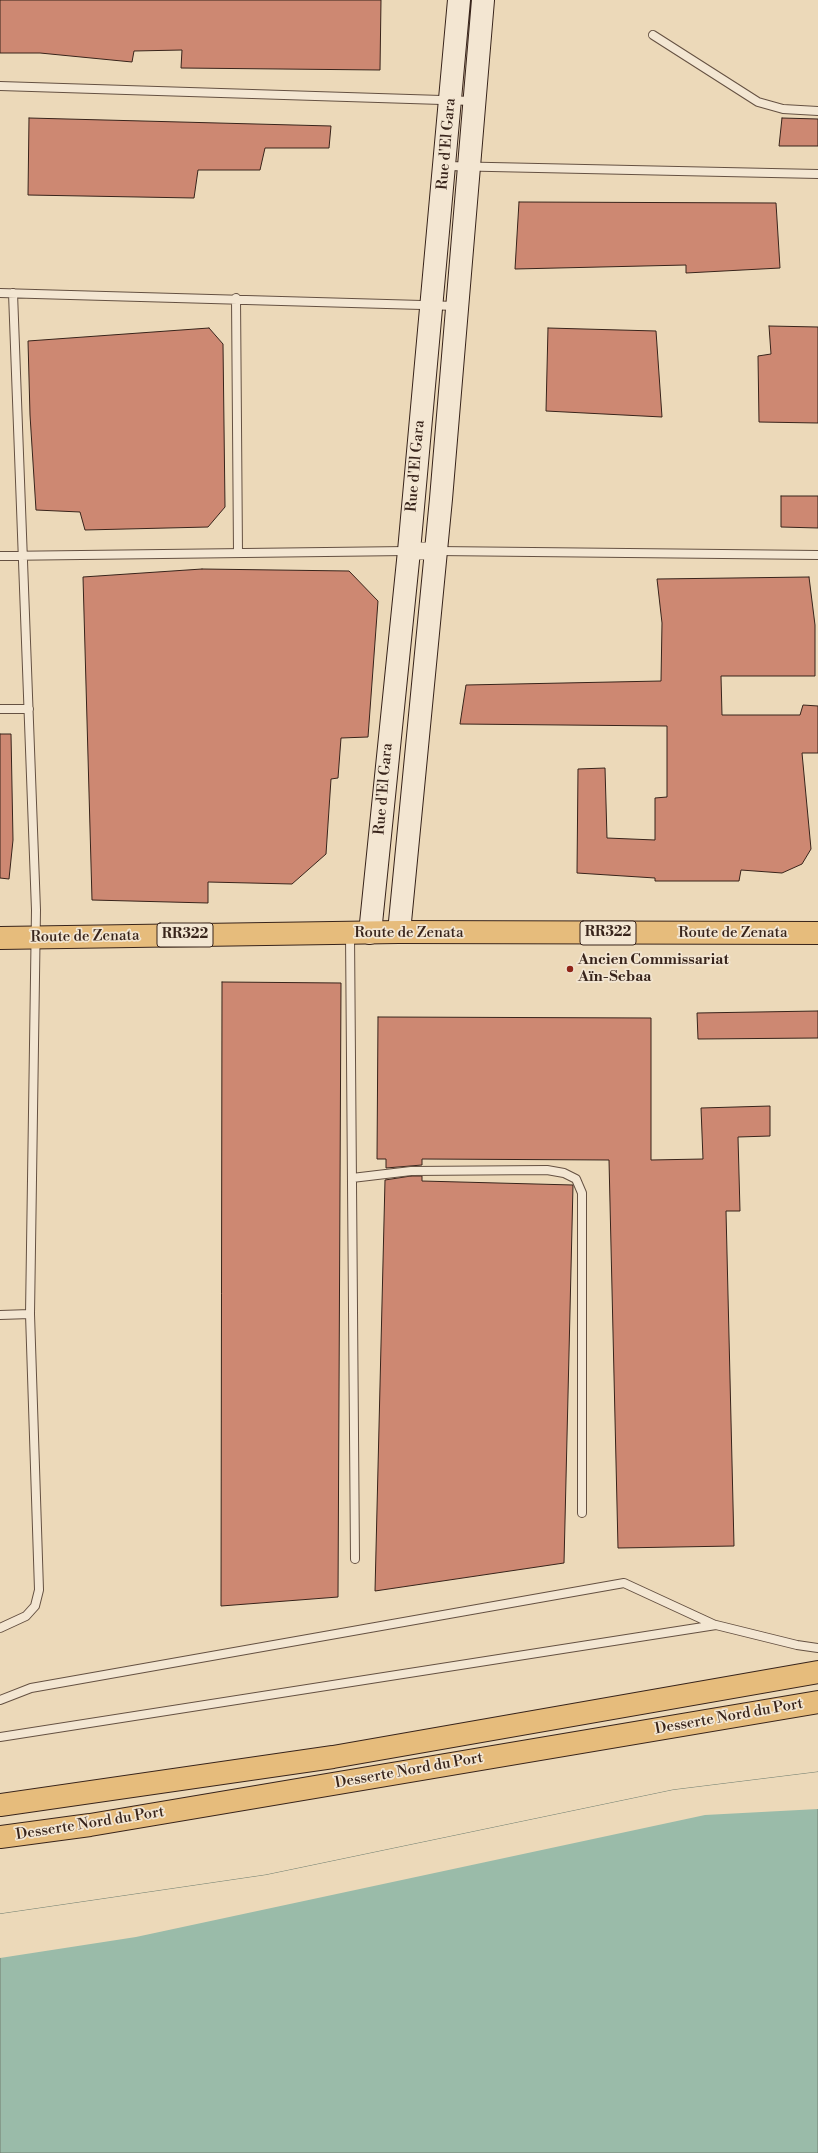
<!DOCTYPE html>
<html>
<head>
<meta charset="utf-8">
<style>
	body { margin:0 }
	canvas { display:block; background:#ecd9b9 }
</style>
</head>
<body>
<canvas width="818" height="2153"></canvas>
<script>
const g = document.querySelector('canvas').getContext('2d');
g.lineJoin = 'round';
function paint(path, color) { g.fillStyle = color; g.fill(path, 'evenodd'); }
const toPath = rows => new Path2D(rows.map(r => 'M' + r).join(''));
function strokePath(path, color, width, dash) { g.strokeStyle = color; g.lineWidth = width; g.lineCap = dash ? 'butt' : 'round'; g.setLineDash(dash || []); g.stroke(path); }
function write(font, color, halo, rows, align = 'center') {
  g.font = font + ' "Libre Bodoni",serif'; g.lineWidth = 3.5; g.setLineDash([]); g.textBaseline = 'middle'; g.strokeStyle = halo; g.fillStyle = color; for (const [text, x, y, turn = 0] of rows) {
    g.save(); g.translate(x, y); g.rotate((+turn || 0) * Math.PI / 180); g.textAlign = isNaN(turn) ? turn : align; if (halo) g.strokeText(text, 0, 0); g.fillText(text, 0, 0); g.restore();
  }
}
const water = toPath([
	[818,1772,818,2153,0,2153,0,1914,266,1875,673,1790,818,1772]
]);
const pier = toPath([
	[818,1772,818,1809,705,1815,136,1937,0,1958,0,1914,266,1875,673,1790]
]);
const building = toPath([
	[0,0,381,0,380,70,181,68,182,50,134,51,132,62,40,53,0,53,0,0],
	[29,118,331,126,329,148,265,148,260,170,198,170,194,198,28,195,29,118],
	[782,118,818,119,818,146,779,146,782,118],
	[519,202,776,203,780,268,686,273,686,265,515,269,519,202],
	[769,326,818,327,818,423,759,422,758,356,771,354,769,326],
	[209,328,223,344,225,507,208,527,85,530,80,512,36,510,30,415,28,341,209,328],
	[548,328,656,331,662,417,546,411,548,328],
	[781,496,818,496,818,528,781,527,781,496],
	[202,569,349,571,378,601,368,737,341,738,338,778,331,779,326,854,292,884,208,882,208,903,92,900,83,577,202,569],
	[809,577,815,625,815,676,721,676,722,715,800,715,803,705,818,706,818,753,802,753,811,849,802,864,782,873,741,870,739,881,655,881,655,878,577,873,578,769,605,768,607,838,655,840,655,798,667,797,667,726,460,724,466,685,661,681,662,623,657,579,809,577],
	[0,734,11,734,13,840,9,879,0,878,0,734],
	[222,982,341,983,338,1597,221,1606,222,982],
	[818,1011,818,1038,698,1039,697,1013,818,1011],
	[378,1017,651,1018,651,1160,703,1159,701,1108,770,1106,770,1136,738,1137,740,1211,726,1211,734,1546,618,1548,609,1160,422,1159,422,1165,386,1168,386,1159,377,1159,378,1017],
	[411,1176,422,1176,422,1181,573,1185,564,1563,375,1591,385,1180,411,1176]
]);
const lane = toPath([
	[653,35,758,102,783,109,818,111],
	[0,86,473,101],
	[445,166,818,174],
	[0,293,457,306],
	[236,298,238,553],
	[437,551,818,555],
	[0,556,407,551],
	[0,709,29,709],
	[350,934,355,1559],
	[352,1178,411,1171,547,1170,564,1173,576,1179,582,1193,582,1513],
	[0,1315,30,1314],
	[0,1628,26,1616,35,1606,39,1590,30,1314,36,910,13,293],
	[0,1700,31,1688,624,1583,715,1625],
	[0,1737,716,1625,797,1645,818,1648]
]);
const street = toPath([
	[409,551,436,551]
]);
const secondary = toPath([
	[399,932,441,499,483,0],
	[370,933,409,551,459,0]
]);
const primary = toPath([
	[0,938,399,932,818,933],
	[0,1805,333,1757,818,1672],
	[0,1837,90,1825,818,1702]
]);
const markers = [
	[570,969,4,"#8f2418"]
];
const shields = [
	[608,933,56],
	[185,935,56]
];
const shieldNames = [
	["RR322",608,933],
	["RR322",185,935]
];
const streetNames = [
	["Rue d'El Gara",447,144,-85],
	["Rue d'El Gara",416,466,-85],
	["Rue d'El Gara",384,789,-85],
	["Route de Zenata",409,933],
	["Route de Zenata",733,933],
	["Route de Zenata",85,937,-1],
	["Desserte Nord du Port",729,1717,-10],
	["Desserte Nord du Port",409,1771,-10],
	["Desserte Nord du Port",90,1824,-9]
];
const poiNames = [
	["Ancien Commissariat",578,960],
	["Aïn-Sebaa",578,977]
];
paint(water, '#9abba9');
strokePath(water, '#737f70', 1);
paint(pier, '#ecd9b9');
paint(building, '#cd8872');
strokePath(building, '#38241b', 1);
strokePath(lane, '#655142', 10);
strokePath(street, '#655142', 18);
strokePath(secondary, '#38241b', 24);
strokePath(primary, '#38241b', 24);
strokePath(lane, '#f3e6d2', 8);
strokePath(street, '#f3e6d2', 17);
strokePath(secondary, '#f3e6d2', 22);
strokePath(primary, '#e6bc7c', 22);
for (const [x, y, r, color] of markers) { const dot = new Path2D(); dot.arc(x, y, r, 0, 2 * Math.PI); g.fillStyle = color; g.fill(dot); strokePath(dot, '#f3e6d2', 1.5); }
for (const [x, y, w] of shields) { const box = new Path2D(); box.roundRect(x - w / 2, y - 12, w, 24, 3); g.fillStyle = '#f3e6d2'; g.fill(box); strokePath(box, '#38241b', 1); }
write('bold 14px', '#38241b', null, shieldNames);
write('15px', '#38241b', '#f3e6d2', streetNames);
write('bold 15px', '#38241b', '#f3e6d2', poiNames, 'left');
</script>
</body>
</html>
